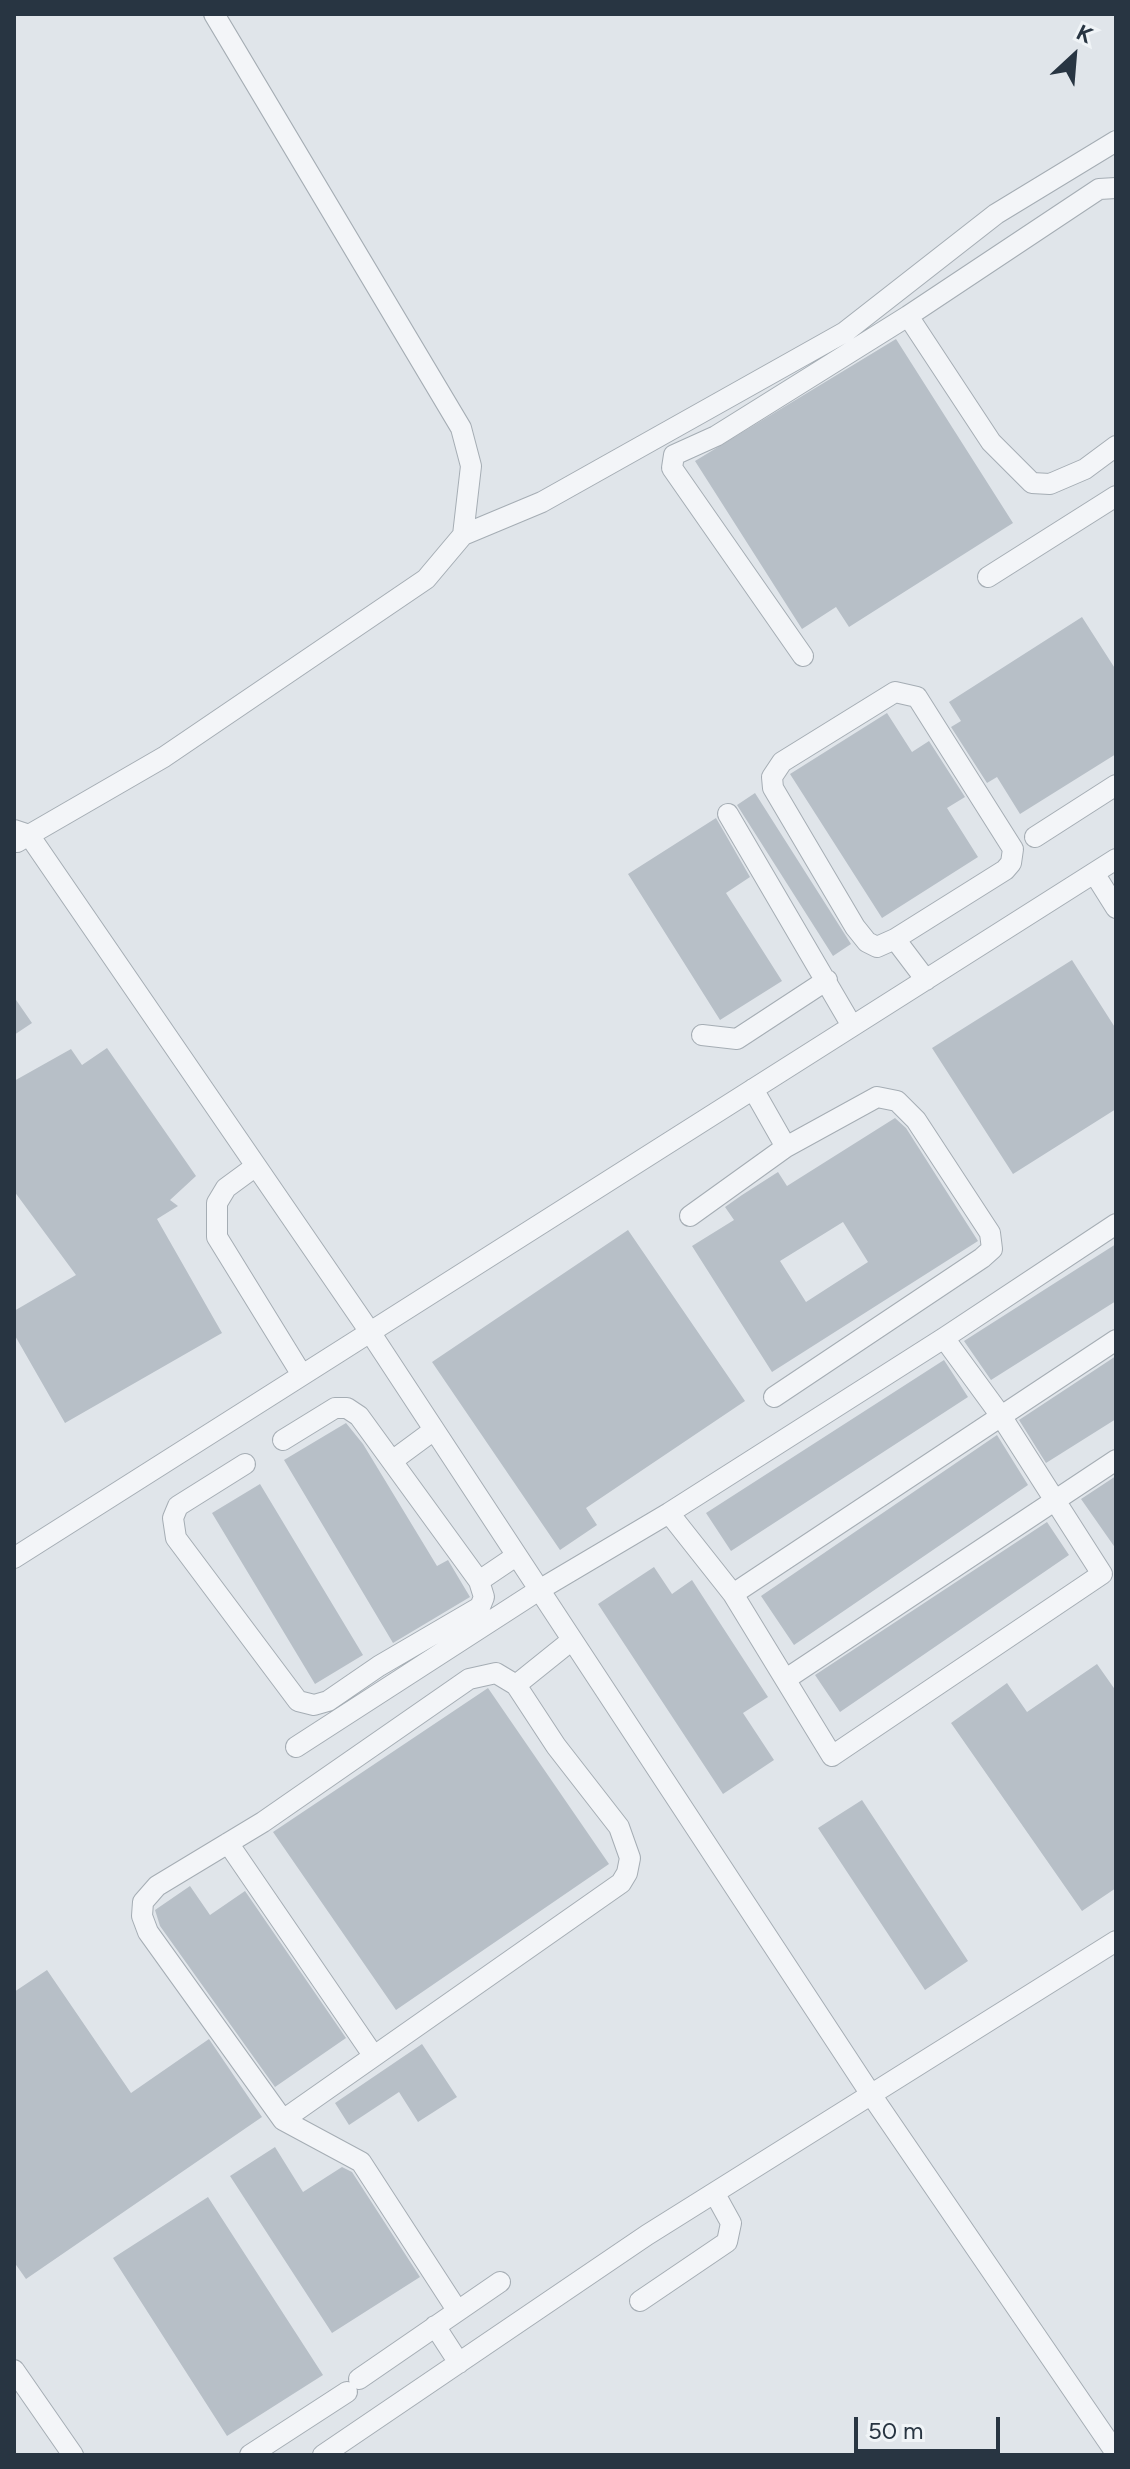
<!DOCTYPE html>
<html>
<head>
<meta charset="utf-8">
<style>
	body { margin:0 }
	#map { position:relative; width:1130px; height:2469px; overflow:hidden; background:#e0e5ea; font-family:Figtree,sans-serif }
	canvas { display:block }
	.frame { position:absolute; inset:0; border:16px solid #283542; pointer-events:none }
	.north { position:absolute; left:1034px; top:16px; width:80px; height:80px; -webkit-text-stroke:6px #f0f4f7; paint-order:stroke; rotate:26deg; font-size:22px; font-weight:700; line-height:32px; text-align:center; color:#283542 }
	.north::after { content:''; display:block; margin:auto; width:28px; height:36px; background:#283542; clip-path:polygon(50% 0,100% 100%,50% 72%,0 100%) }
	.scale { position:absolute; left:854px; top:2417px; width:146px; height:36px; box-sizing:border-box; border:4px solid #283542; border-top:0; padding-left:10px; font-size:24px; line-height:28px; white-space:nowrap; color:#283542; -webkit-text-stroke:6px #f0f4f7; paint-order:stroke }
</style>
</head>
<body>
<div id="map">
<canvas width="1130" height="2469"></canvas>
<div class="frame"></div>
<div class="north">K</div>
<div class="scale">50 m</div>
</div>
<script>
const g = document.querySelector('canvas').getContext('2d');
g.lineJoin = 'round';
function paint(path, color) { g.fillStyle = color; g.fill(path, 'evenodd'); }
const toPath = rows => new Path2D(rows.map(r => 'M' + r).join(''));
function strokePath(path, color, width, dash) { g.strokeStyle = color; g.lineWidth = width; g.lineCap = dash ? 'butt' : 'round'; g.setLineDash(dash || []); g.stroke(path); }
const building = toPath([
	[896,339,1013,523,849,627,836,607,802,629,695,461],
	[1082,617,1116,670,1116,754,1020,814,997,777,987,783,951,727,961,721,949,702],
	[887,713,912,752,929,741,965,797,947,808,978,857,882,918,790,774],
	[755,793,851,944,833,956,737,805],
	[716,818,750,877,726,893,782,981,720,1020,628,874],
	[1072,960,1116,1029,1116,1109,1013,1174,932,1048],
	[14,997,32,1023,14,1035],
	[107,1048,196,1176,170,1200,178,1206,157,1219,222,1333,65,1423,14,1334,14,1311,76,1275,14,1191,14,1081,71,1049,82,1065],
	[895,1118,906,1128,978,1241,772,1372,692,1246,734,1220,725,1207,742,1195,778,1172,787,1186],
	[843,1222,868,1262,806,1302,780,1261],
	[628,1230,745,1401,586,1508,597,1525,560,1550,432,1362],
	[1116,1244,1116,1301,991,1380,964,1341],
	[1116,1356,1116,1419,1046,1463,1019,1420],
	[944,1360,968,1397,731,1551,706,1513],
	[346,1423,363,1444,437,1566,448,1560,470,1597,393,1643,284,1460],
	[997,1435,1028,1485,794,1645,761,1596],
	[1116,1476,1116,1549,1081,1499],
	[260,1484,363,1655,315,1684,212,1513],
	[1047,1522,1069,1555,840,1712,815,1675],
	[654,1567,672,1594,692,1580,768,1697,743,1713,774,1760,723,1794,598,1604],
	[1097,1664,1116,1691,1116,1888,1082,1911,951,1723,1007,1683,1027,1712],
	[488,1688,609,1864,396,2010,273,1832],
	[862,1800,968,1961,925,1990,818,1828],
	[190,1886,210,1915,245,1891,346,2038,275,2087,160,1926,155,1910],
	[47,1970,131,2093,209,2039,262,2117,26,2279,14,2262,14,1992],
	[422,2044,457,2097,418,2122,399,2092,349,2125,335,2103],
	[275,2147,303,2192,342,2167,352,2172,420,2277,332,2333,230,2176],
	[208,2197,323,2375,227,2436,113,2258]
]);
const minor = toPath([
	[908,316,991,442,1032,483,1050,484,1085,469,1116,446],
	[463,535,542,502,845,332,996,214,1116,141],
	[988,577,1116,496],
	[803,656,672,468,674,455,716,436,908,316,1099,189,1116,188],
	[728,814,852,1026],
	[14,830,29,835,370,1332,872,2096,1116,2453],
	[1035,837,1116,785],
	[17,842,164,757,426,579,463,535,471,466,461,428,214,14],
	[1094,873,1116,908],
	[895,939,1005,870,1011,863,1013,849,917,697,895,692,782,762,772,777,773,788,855,927,867,942,877,947,895,939,926,980],
	[702,1035,737,1039,827,980],
	[753,1089,786,1147],
	[256,1166,226,1188,217,1203,217,1237,302,1375],
	[690,1216,786,1147,877,1097,897,1101,916,1120,990,1233,992,1249,982,1258,774,1397],
	[392,1461,434,1430],
	[245,1464,178,1506,173,1518,176,1538,298,1701,314,1705,328,1701,379,1666,480,1607,484,1597,479,1581,359,1416,347,1408,335,1408,283,1440],
	[669,1513,733,1594,832,1756,1102,1574,1001,1416,944,1338],
	[14,1558,1116,859],
	[479,1581,516,1556],
	[733,1594,1116,1340],
	[786,1679,1116,1460],
	[296,1747,539,1590,669,1513,944,1338,1116,1224],
	[228,1843,373,2055],
	[283,2120,621,1883,627,1873,630,1858,619,1827,556,1746,516,1685],
	[640,2301,727,2242,731,2223,715,2194],
	[457,2310,361,2162,283,2120,148,1932,142,1916,143,1902,157,1886,263,1822,469,1679,496,1673,516,1685,572,1640],
	[435,2326,459,2363],
	[14,2370,73,2455],
	[359,2379,500,2282],
	[250,2455,347,2392],
	[323,2455,647,2235,1116,1941]
]);
paint(building, '#b7bfc7');
strokePath(minor, '#a5adb4', 22);
strokePath(minor, '#f3f5f8', 20);
</script>
</body>
</html>
